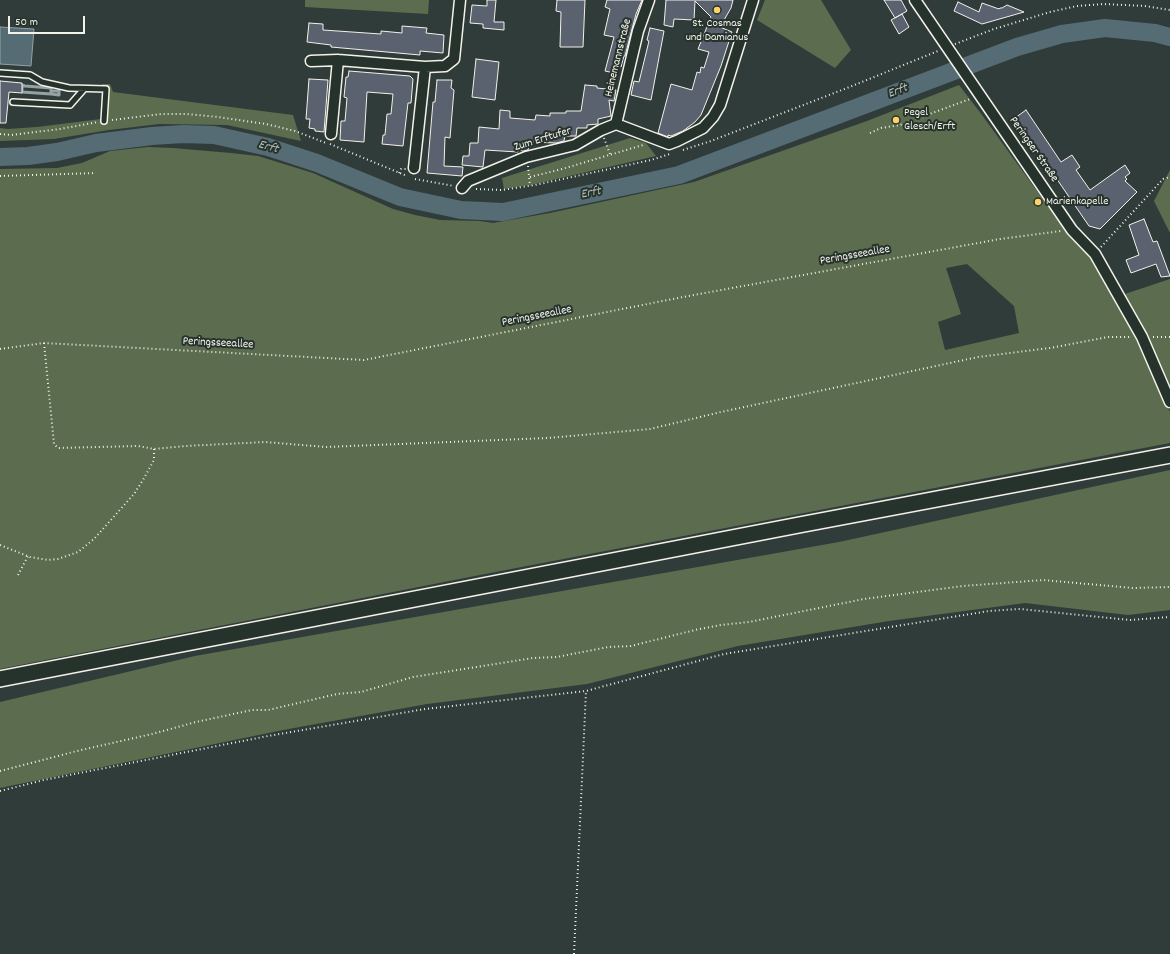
<!DOCTYPE html>
<html>
<head>
<meta charset="utf-8">
<style>
	body { margin:0 }
	#map { position:relative; width:1170px; height:954px; overflow:hidden; background:#303c3a; font-family:Dekko,sans-serif }
	canvas { display:block }
	.scale { position:absolute; left:8px; top:16px; width:77px; height:18px; box-sizing:border-box; border:2px solid #f4f1e8; border-top:0; padding-left:5px; font-size:12px; line-height:14px; white-space:nowrap; color:#f4f1e8; -webkit-text-stroke:3px #26332d; paint-order:stroke }
</style>
</head>
<body>
<div id="map">
<canvas width="1170" height="954"></canvas>
<div class="scale">50 m</div>
</div>
<script>
const g = document.querySelector('canvas').getContext('2d');
g.lineJoin = 'round';
function paint(path, color) { g.fillStyle = color; g.fill(path, 'evenodd'); }
const toPath = rows => new Path2D(rows.map(r => 'M' + r).join(''));
function strokePath(path, color, width, dash) { g.strokeStyle = color; g.lineWidth = width; g.lineCap = dash ? 'butt' : 'round'; g.setLineDash(dash || []); g.stroke(path); }
function write(font, color, halo, rows, align = 'center') {
  g.font = font + ' Dekko,sans-serif'; g.lineWidth = 4; g.setLineDash([]); g.textBaseline = 'middle'; g.strokeStyle = halo; g.fillStyle = color; for (const [text, x, y, turn = 0] of rows) {
    g.save(); g.translate(x, y); g.rotate((+turn || 0) * Math.PI / 180); g.textAlign = isNaN(turn) ? turn : align; if (halo) g.strokeText(text, 0, 0); g.fillText(text, 0, 0); g.restore();
  }
}
const green = toPath([
	[305,0,429,0,428,14,305,7],
	[765,0,821,0,851,50,835,68,757,20],
	[102,84,110,84,113,92,293,115,301,141,227,125,159,124,109,130,54,139,0,141,0,128,8,129,37,127,101,119],
	[959,85,982,115,1058,220,1078,243,1097,267,1139,340,1170,412,1170,443,485,574,0,669,0,169,57,168,82,163,110,151,148,147,173,148,231,153,258,156,313,173,393,209,415,215,440,220,480,221,493,223,550,213,694,182,867,121],
	[967,264,1014,306,1019,333,945,350,938,322,961,314,946,268],
	[630,138,646,143,656,156,535,184,504,189,502,178],
	[1170,170,1170,233,1154,201],
	[1170,279,1170,385,1163,370,1122,295],
	[1170,470,1170,610,1128,615,1025,603,889,621,738,646,587,684,427,704,283,730,0,788,0,702,195,656,839,542]
]);
const water = toPath([
	[0,27,34,29,31,66,0,64,0,27]
]);
const stream = toPath([
	[22,85,25,86,51,88,51,94,22,92,22,85],
	[51,91,59,91,59,95,51,94,51,91]
]);
const river = toPath([
	[0,157,28,156,57,152,96,143,152,136,183,134,214,135,268,147,317,163,400,197,461,210,503,212,679,175,1017,47,1062,34,1105,28,1155,33,1170,37]
]);
const building = toPath([
	[487,0,496,0,494,22,504,22,504,30,483,28,483,24,470,23,472,5,487,6,487,0],
	[557,0,585,0,583,47,560,47,561,12,556,11,557,0],
	[607,0,642,0,636,14,625,56,624,56,621,67,618,66,618,69,615,68,614,73,605,71,614,37,604,35,610,9,605,7,607,0],
	[666,0,733,0,731,8,720,27,732,32,721,66,701,115,695,122,683,131,671,136,668,135,668,137,658,133,671,84,692,90,697,72,700,73,701,67,704,68,709,52,698,49,711,17,695,1,694,20,674,19,673,27,664,25,666,0],
	[884,0,901,0,907,11,895,18,884,0],
	[958,2,979,12,982,3,999,9,1000,8,1002,8,1007,5,1024,12,982,24,954,11,958,2],
	[902,14,909,27,899,34,891,20,902,14],
	[309,23,323,24,323,30,381,34,381,31,402,33,402,26,427,28,426,33,444,35,443,53,420,51,420,55,331,47,331,45,307,42,309,23],
	[650,28,664,31,651,100,631,95,634,81,639,82,649,41,647,40,650,28],
	[476,59,499,62,495,100,472,97,476,59],
	[349,71,410,76,413,79,411,103,408,103,403,146,382,144,383,135,385,135,387,114,391,114,393,94,367,92,364,142,340,140,341,121,345,121,347,98,344,97,346,77,348,77,349,71],
	[309,79,328,80,324,132,315,131,315,129,309,128,310,119,306,119,309,79],
	[437,80,452,80,451,88,454,90,450,138,445,137,444,166,463,167,462,176,427,173,433,102,435,102,437,80],
	[0,81,22,83,22,93,9,92,6,123,0,123,0,81],
	[585,85,597,86,597,88,616,90,614,101,609,100,611,116,598,119,598,124,587,125,587,128,577,128,576,136,565,136,564,141,556,143,530,142,528,150,523,151,518,150,518,152,485,150,483,167,462,165,463,156,469,156,470,143,478,143,479,127,499,129,500,110,510,111,510,118,535,120,536,115,550,116,550,113,566,113,566,111,581,111,585,85],
	[1026,110,1061,162,1072,155,1080,167,1076,170,1090,190,1125,165,1130,173,1125,177,1127,179,1125,181,1137,192,1100,229,1089,226,1015,118,1026,110],
	[1144,219,1153,242,1157,241,1170,276,1161,277,1156,264,1131,273,1126,260,1139,255,1129,225,1144,219]
]);
const path = toPath([
	[955,44,994,29,1050,12,1077,6,1103,4,1145,6,1170,10],
	[112,120,161,114,187,114,218,117,266,124,295,131,326,143],
	[870,133,881,128,900,125,970,99],
	[0,134,11,135,60,129,98,122],
	[604,138,610,154],
	[330,144,407,176],
	[683,150,711,141,847,88,938,51],
	[528,166,530,186],
	[399,173,401,169,406,169],
	[0,176,96,173],
	[530,177,562,169,643,145],
	[415,179,454,186],
	[476,189,502,190,535,185,651,160,670,154],
	[1101,247,1163,179,1170,177],
	[1153,337,1170,337],
	[44,343,54,444,58,448,138,446,154,449,185,446,265,442,326,447,548,438,650,429,721,412,978,357,1050,348,1108,337,1131,337],
	[0,349,44,343,364,360,683,297,1000,239,1061,231],
	[0,545,30,557,48,560,58,559,78,552,94,539,134,494,143,480,154,460,154,449],
	[18,575,28,556],
	[0,771,77,751,152,734,196,722,252,710,268,710,337,694,361,692,413,677,533,658,557,657,608,647,631,646,695,630,721,625,749,622,864,599,963,586,1043,580,1133,588,1170,587],
	[0,791,44,780,268,736,425,709,586,691,724,654,989,611,1020,609,1130,620,1170,617],
	[574,954,586,691]
]);
const service = toPath([
	[0,73,30,75,42,82,69,88,106,89,104,121],
	[13,102,70,105,84,89]
]);
const minor = toPath([
	[915,0,1072,230,1095,254,1142,337,1170,402],
	[311,61,338,60,425,67,445,66,454,59,460,0],
	[616,124,638,31,649,0],
	[331,134,338,60],
	[414,168,425,67],
	[462,188,468,181,526,157,575,145,601,130,616,124,669,144,677,141,703,128,713,117,720,105,753,0]
]);
const secondary = toPath([
	[0,679,799,525,1170,455]
]);
const markers = [
	[717,10,4,"#ffd166"],
	[896,120,4,"#ffd166"],
	[1038,202,4,"#ffd166"]
];
const poiNames = [
	["St. Cosmas",717,24,"center"],
	["und Damianus",717,38,"center"],
	["Pegel",904,113],
	["Glesch/Erft",904,127],
	["Marienkapelle",1046,202]
];
const streetNames = [
	["Heinemannstraße",619,58,-76],
	["Zum Erftufer",543,140,-17],
	["Peringser Straße",1033,150,55],
	["Peringsseeallee",855,256,-10],
	["Peringsseeallee",537,317,-11],
	["Peringsseeallee",218,344,3]
];
const waterNames = [
	["Erft",898,92,-21],
	["Erft",268,148,15],
	["Erft",591,194,-12]
];
paint(green, '#5c6d4f');
paint(water, '#556c74');
strokePath(water, '#95a1a2', 1);
strokePath(stream, '#95a1a2', 3);
strokePath(river, '#556c74', 18);
paint(building, '#5a626f');
strokePath(building, '#f4f1e8', 1);
strokePath(service, '#f4f1e8', 8);
strokePath(minor, '#f4f1e8', 13);
strokePath(secondary, '#f4f1e8', 18);
strokePath(path, '#f4f1e8', 2, [1, 3]);
strokePath(service, '#26332d', 5);
strokePath(minor, '#26332d', 10);
strokePath(secondary, '#26332d', 15);
for (const [x, y, r, color] of markers) { const dot = new Path2D(); dot.arc(x, y, r, 0, 2 * Math.PI); g.fillStyle = color; g.fill(dot); strokePath(dot, '#26332d', 1.5); }
write('12px', '#f4f1e8', '#26332d', poiNames, 'left');
write('12px', '#f4f1e8', '#26332d', streetNames);
write('italic 13px', '#b4bcba', '#26332d', waterNames);
</script>
</body>
</html>
